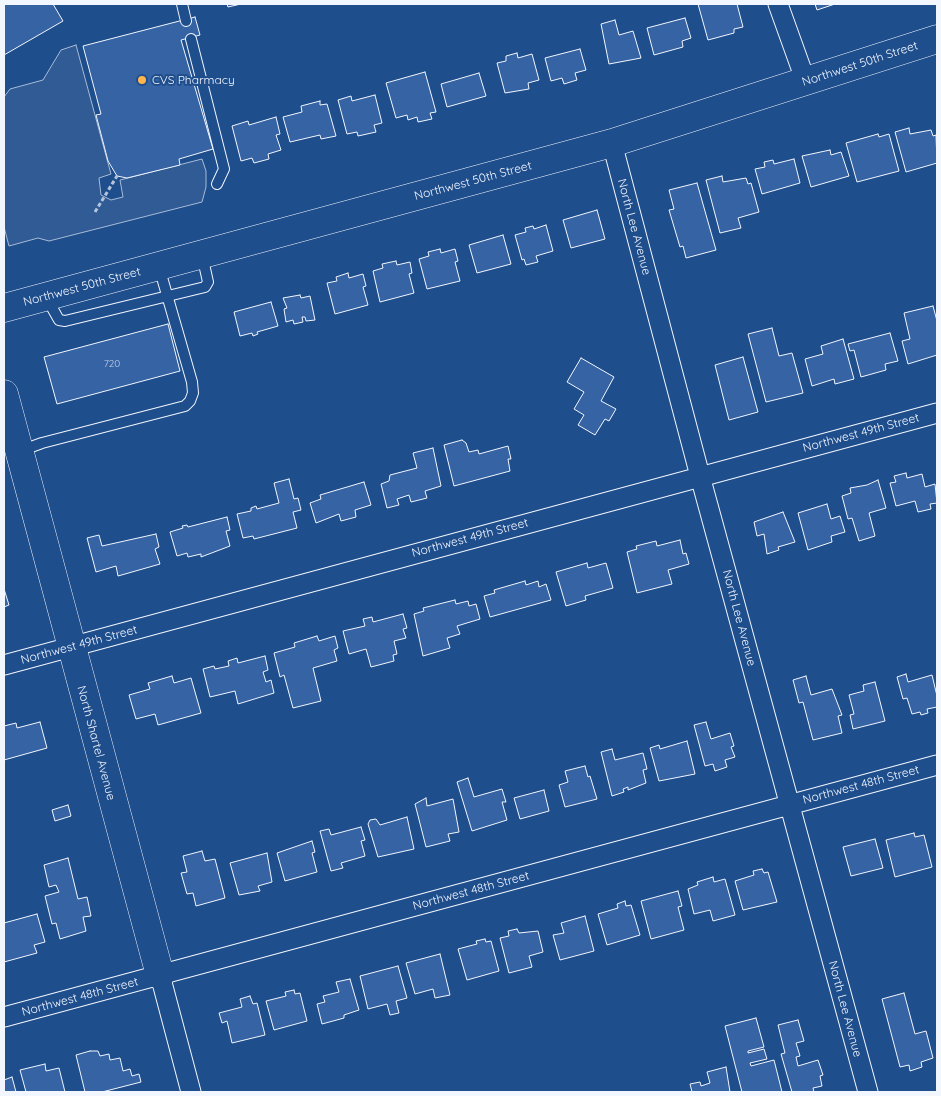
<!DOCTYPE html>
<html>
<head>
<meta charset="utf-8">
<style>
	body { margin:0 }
	#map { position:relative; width:941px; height:1096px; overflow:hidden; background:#1f4e8c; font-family:Quicksand,sans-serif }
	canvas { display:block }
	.frame { position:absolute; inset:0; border:5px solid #f2f6ff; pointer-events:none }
</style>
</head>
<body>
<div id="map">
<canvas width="941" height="1096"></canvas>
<div class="frame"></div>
</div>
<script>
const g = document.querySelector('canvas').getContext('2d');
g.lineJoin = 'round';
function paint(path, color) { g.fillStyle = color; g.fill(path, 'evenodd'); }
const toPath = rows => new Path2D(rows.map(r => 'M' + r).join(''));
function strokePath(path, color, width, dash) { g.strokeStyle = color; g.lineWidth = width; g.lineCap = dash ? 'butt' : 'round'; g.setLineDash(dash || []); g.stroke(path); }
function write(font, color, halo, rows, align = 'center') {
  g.font = font + ' Quicksand,sans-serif'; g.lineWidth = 4; g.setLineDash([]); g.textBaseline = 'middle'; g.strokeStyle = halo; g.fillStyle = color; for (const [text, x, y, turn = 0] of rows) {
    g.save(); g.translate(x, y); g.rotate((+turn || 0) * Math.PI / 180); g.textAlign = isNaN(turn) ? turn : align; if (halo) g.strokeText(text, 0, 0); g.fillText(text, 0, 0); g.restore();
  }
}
const built = toPath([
	[76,45,111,174,99,178,101,195,111,200,123,197,120,180,202,159,206,171,206,187,202,202,49,241,38,238,9,246,4,227,4,97,10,89,43,80,61,50,76,45]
]);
const building = toPath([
	[4,4,53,4,63,21,4,55,4,4],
	[227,4,241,4,228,7,227,4],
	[698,4,737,4,743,27,734,29,734,33,708,40,698,4],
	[815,4,835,4,817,10,815,4],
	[195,17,200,35,181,40,213,149,179,159,180,165,127,178,117,176,108,161,96,115,101,114,83,46,195,17],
	[685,18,691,38,682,41,683,47,654,55,647,28,685,18],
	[615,20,619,35,633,31,641,58,609,64,601,24,615,20],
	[580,49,586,70,575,73,577,80,564,84,562,78,551,81,545,58,580,49],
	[517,53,518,58,532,54,539,80,528,83,529,89,505,93,497,63,506,61,506,56,517,53],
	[425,72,436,112,430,113,432,119,418,122,417,117,408,120,407,115,396,118,386,83,425,72],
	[479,73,486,96,447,107,441,84,479,73],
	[375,95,382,123,374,125,376,132,358,136,357,132,347,134,338,100,351,96,352,101,375,95],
	[320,101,320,105,327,104,336,136,321,139,320,135,290,142,283,117,302,112,301,106,320,101],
	[276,117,280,134,276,135,281,150,268,154,269,159,254,163,252,158,241,161,232,126,248,121,249,125,276,117],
	[909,128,910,134,931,130,933,136,936,135,937,163,906,172,895,132,909,128],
	[878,134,879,137,889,134,899,171,857,182,846,143,878,134],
	[830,150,831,155,841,152,849,176,811,187,802,156,830,150],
	[794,159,800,183,762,194,755,169,765,167,764,162,773,160,774,164,794,159],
	[722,176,723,182,746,178,748,184,751,183,759,212,738,218,741,228,720,233,706,180,722,176],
	[697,183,716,250,686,258,683,246,680,247,669,210,674,209,669,190,697,183],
	[597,210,605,239,571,248,563,220,597,210],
	[546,225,553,251,536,256,538,262,526,265,524,259,522,260,515,235,526,232,525,228,533,226,534,229,546,225],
	[503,235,511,264,477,273,469,245,503,235],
	[440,249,441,253,455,249,458,261,455,262,460,281,427,289,419,259,429,256,428,252,440,249],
	[396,261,397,265,410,262,412,273,409,274,414,293,380,302,373,271,383,268,382,264,396,261],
	[348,273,349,278,363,274,366,286,363,287,368,305,335,314,327,283,337,281,336,277,348,273],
	[300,295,301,298,310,296,315,320,306,321,305,317,302,317,303,322,294,324,293,320,286,322,284,309,287,308,283,298,300,295],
	[271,302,278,326,257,332,258,334,253,336,252,333,240,336,234,312,271,302],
	[933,306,937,321,937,355,908,364,902,341,910,339,904,313,933,306],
	[168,324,180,371,57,404,44,357,168,324],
	[772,328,779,356,792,353,803,393,766,402,748,334,772,328],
	[890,333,898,361,885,364,886,370,861,377,854,350,850,351,848,344,890,333],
	[843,339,854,379,835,384,834,379,812,386,805,359,823,354,821,346,843,339],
	[743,357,758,412,729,420,715,365,743,357],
	[581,358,614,377,601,401,616,409,609,421,605,419,595,435,578,425,584,415,574,409,584,392,567,382,581,358],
	[462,440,466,443,469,452,478,450,479,454,508,446,511,459,508,459,510,471,454,486,444,445,462,440],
	[433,448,441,486,425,491,427,498,411,502,409,495,397,499,399,505,387,508,381,484,389,481,390,475,417,468,413,453,433,448],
	[906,473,907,478,922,474,925,487,935,484,937,503,930,504,931,509,918,512,915,501,896,506,890,483,896,482,894,476,906,473],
	[289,479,294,499,298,498,301,510,293,512,297,528,254,539,253,536,243,538,237,514,251,511,251,508,256,506,257,509,279,503,274,483,289,479],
	[878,480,886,508,869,513,875,536,859,541,852,518,848,519,842,496,851,493,850,488,867,485,878,480],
	[364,482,371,505,355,510,356,517,341,521,339,514,316,523,310,503,321,499,320,495,364,482],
	[827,504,831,519,840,516,845,532,831,536,832,542,808,550,798,513,827,504],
	[783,512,795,542,778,547,779,550,767,554,764,534,757,536,754,522,783,512],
	[227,517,230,530,226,531,230,546,201,557,201,554,188,557,187,553,177,556,170,532,183,528,182,526,187,525,188,527,227,517],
	[156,534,159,547,155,549,160,564,118,576,116,566,96,572,87,538,99,535,102,546,156,534],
	[680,540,683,554,686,553,689,564,668,570,672,584,637,593,627,552,637,549,636,546,656,541,657,546,680,540],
	[587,563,588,568,606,563,613,588,585,596,586,600,566,606,556,572,587,563],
	[525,581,526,585,538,581,539,587,546,584,551,600,490,617,484,596,495,593,494,590,525,581],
	[4,589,9,605,4,607,4,589],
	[455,600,456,604,468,601,469,606,476,604,480,619,457,626,460,634,447,638,450,648,423,656,414,614,424,611,423,608,455,600],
	[403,614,407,628,403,629,406,638,394,641,397,654,393,655,394,661,371,667,366,649,349,654,343,631,365,626,363,619,372,617,373,622,403,614],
	[317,636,319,641,335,636,338,648,334,650,337,661,313,668,321,701,293,708,284,675,280,677,274,653,295,647,294,643,317,636],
	[265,656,268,670,263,672,266,682,271,680,274,693,238,704,235,691,210,697,203,669,214,666,215,669,229,666,228,661,237,658,238,663,265,656],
	[906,674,908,682,932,675,937,696,937,707,927,709,928,713,921,715,920,712,912,714,907,698,903,699,897,677,906,674],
	[172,676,174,683,191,678,201,713,158,725,155,714,136,719,129,695,150,689,148,683,172,676],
	[806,676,811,695,832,689,842,715,838,716,842,733,813,740,803,702,799,703,793,680,806,676],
	[875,682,885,721,853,729,850,715,854,714,849,695,864,691,863,685,875,682],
	[40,722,47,748,4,760,4,726,16,723,17,728,40,722],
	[706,722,711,739,730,733,734,746,731,747,735,757,725,760,727,767,715,771,713,764,705,766,694,725,706,722],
	[687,741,695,774,659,781,650,748,659,745,660,749,687,741],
	[612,749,615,760,643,753,647,769,643,770,646,783,628,790,628,787,623,789,624,792,612,796,601,752,612,749],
	[585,766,588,777,590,776,597,799,565,807,559,785,568,782,565,771,585,766],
	[468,778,474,797,502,789,506,802,502,802,507,820,472,831,457,782,468,778],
	[544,790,549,811,520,819,514,798,544,790],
	[426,798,427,806,453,799,459,832,448,834,450,841,426,847,415,804,426,798],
	[68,805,71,816,55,821,52,810,68,805],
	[407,817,414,849,378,857,368,824,370,820,376,819,380,825,407,817],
	[361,827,365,840,361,841,365,856,341,863,343,868,331,871,320,831,329,829,331,835,361,827],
	[914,833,915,837,924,835,932,867,895,877,886,840,914,833],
	[875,839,883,868,851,876,843,847,875,839],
	[312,841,315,852,312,853,317,872,285,881,277,853,312,841],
	[202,851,205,861,215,859,225,898,196,906,193,893,187,894,181,873,187,872,183,856,202,851],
	[267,853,272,882,258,886,260,891,239,895,230,863,267,853],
	[68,858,78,899,87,897,91,916,83,917,86,931,60,939,56,923,52,924,45,896,59,892,56,885,49,887,44,865,68,858],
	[762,869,764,873,768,872,777,902,743,910,735,881,754,875,753,871,762,869],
	[713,877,714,882,725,879,735,915,713,921,710,910,694,914,688,889,698,885,697,882,713,877],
	[678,891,682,906,678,907,684,930,651,939,641,901,678,891],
	[625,901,626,906,631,905,640,935,607,945,598,914,618,908,617,904,625,901],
	[37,914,45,942,34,945,37,953,4,962,4,923,37,914],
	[585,916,594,951,560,960,553,935,564,933,561,923,585,916],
	[517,929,519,933,538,931,543,952,529,956,532,967,509,973,500,938,509,936,508,931,517,929],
	[485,939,486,942,491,941,499,971,467,980,458,949,477,944,476,941,485,939],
	[440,954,450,995,435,998,433,989,415,994,406,963,440,954],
	[398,966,407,998,396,1001,399,1013,390,1015,387,1004,368,1009,360,976,398,966],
	[350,979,359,1010,344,1015,344,1018,322,1024,317,1004,325,1002,323,996,339,992,336,982,350,979],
	[294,990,295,994,300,993,307,1021,274,1030,266,1001,286,996,285,992,294,990],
	[904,993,915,1034,926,1031,933,1058,921,1062,922,1067,910,1071,909,1065,900,1067,882,999,904,993],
	[250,996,253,1004,257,1003,265,1035,232,1043,227,1021,222,1023,219,1013,242,1007,240,999,250,996],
	[756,1018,764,1047,748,1051,748,1053,764,1049,767,1059,750,1063,751,1066,774,1060,782,1092,742,1092,725,1026,756,1018],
	[798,1020,804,1041,796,1043,800,1056,796,1057,798,1066,818,1060,823,1075,820,1076,822,1086,813,1088,814,1092,792,1092,781,1054,785,1053,778,1025,798,1020],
	[90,1051,98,1051,100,1056,109,1054,110,1060,120,1058,123,1071,130,1069,132,1076,139,1074,141,1082,102,1092,85,1092,76,1055,90,1051],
	[45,1064,46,1071,59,1068,65,1092,26,1092,20,1070,45,1064],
	[726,1067,730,1092,692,1092,690,1084,700,1082,701,1086,710,1083,707,1072,726,1067],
	[12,1077,16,1092,4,1092,4,1080,12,1077]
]);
const path = toPath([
	[95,212,117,176]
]);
const lane = toPath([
	[182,4,186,21],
	[191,39,224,169,217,184],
	[46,297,59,320,65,321,205,287,208,282,202,255],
	[20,451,42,443,185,406,190,401,193,393,192,382,159,267]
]);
const street = toPath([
	[778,4,806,82],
	[612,143,700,476,868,1092],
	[4,665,937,413],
	[160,975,191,1092],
	[4,1017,937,765]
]);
const secondary = toPath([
	[4,308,612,143,937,39],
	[4,394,160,975]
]);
const markers = [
	[142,80,5,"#ffb74d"]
];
const numberNames = [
	["720",112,364]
];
const streetNames = [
	["Northwest 50th Street",860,64,-18],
	["Northwest 50th Street",473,181,-15],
	["North Lee Avenue",634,227,75],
	["Northwest 50th Street",82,287,-15],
	["Northwest 49th Street",861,433,-15],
	["Northwest 49th Street",470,538,-15],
	["North Lee Avenue",739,618,75],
	["Northwest 49th Street",79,645,-15],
	["North Shartel Avenue",96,743,75],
	["Northwest 48th Street",861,785,-15],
	["Northwest 48th Street",471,891,-15],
	["Northwest 48th Street",80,997,-15],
	["North Lee Avenue",845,1009,75]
];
const poiNames = [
	["CVS Pharmacy",152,80]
];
paint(built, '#305b95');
strokePath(built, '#a8bbd7', 1);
paint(building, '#3563a3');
strokePath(building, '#f2f6ff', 1);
strokePath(lane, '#f2f6ff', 12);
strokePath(street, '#f2f6ff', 21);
strokePath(secondary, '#f2f6ff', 29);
strokePath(path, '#b3c4dc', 3, [4, 2.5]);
strokePath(lane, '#1f4e8c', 10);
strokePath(street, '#1f4e8c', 19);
strokePath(secondary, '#1f4e8c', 28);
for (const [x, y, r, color] of markers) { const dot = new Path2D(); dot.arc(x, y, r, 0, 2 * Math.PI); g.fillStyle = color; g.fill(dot); strokePath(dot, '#1f4e8c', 2); }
write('10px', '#c3d1e8', null, numberNames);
write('12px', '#f2f6ff', '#1f4e8c', streetNames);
write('12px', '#f2f6ff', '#1f4e8c', poiNames, 'left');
</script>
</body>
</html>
